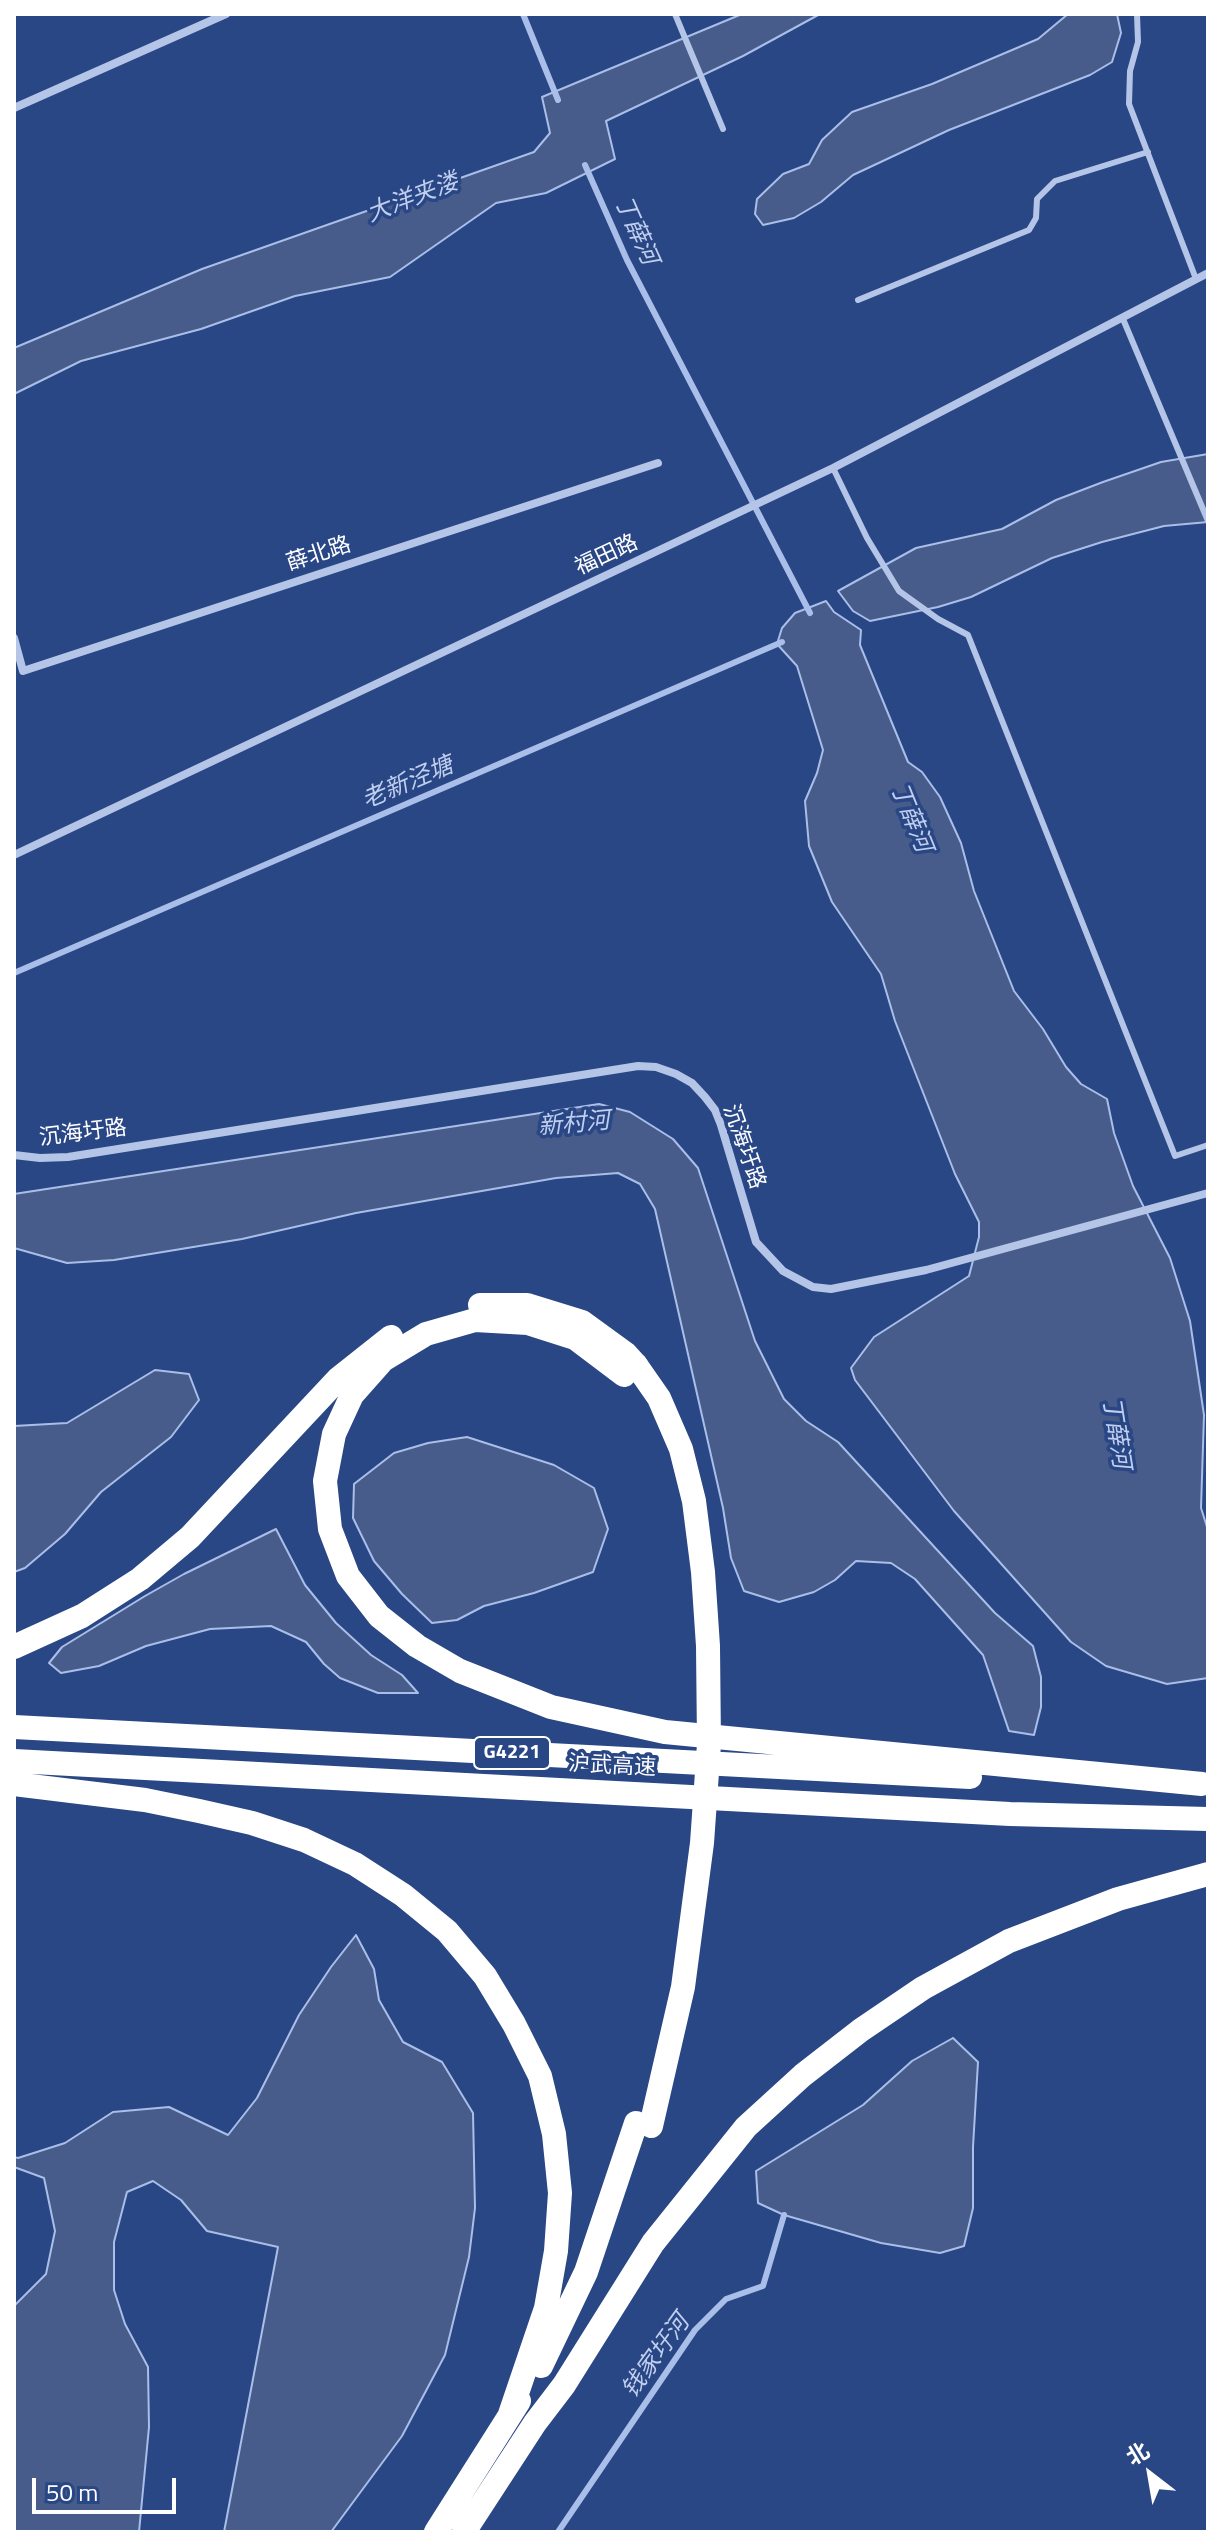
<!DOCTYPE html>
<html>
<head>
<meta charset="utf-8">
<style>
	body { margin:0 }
	#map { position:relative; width:1222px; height:2546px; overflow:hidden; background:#294685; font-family:"Titillium Web","Noto Sans SC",sans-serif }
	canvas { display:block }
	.frame { position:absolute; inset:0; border:16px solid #fff; pointer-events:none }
	.north { position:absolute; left:1110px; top:2434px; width:80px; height:80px; -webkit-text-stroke:6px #294685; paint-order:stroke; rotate:329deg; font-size:22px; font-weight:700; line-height:32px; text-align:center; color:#fff }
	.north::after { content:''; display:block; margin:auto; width:28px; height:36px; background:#fff; clip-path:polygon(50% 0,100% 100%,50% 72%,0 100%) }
	.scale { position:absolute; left:32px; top:2478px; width:144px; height:36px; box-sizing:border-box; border:4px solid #fff; border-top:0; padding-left:10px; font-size:24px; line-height:28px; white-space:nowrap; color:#fff; -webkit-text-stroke:6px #294685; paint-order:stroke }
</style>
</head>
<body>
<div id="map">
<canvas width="1222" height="2546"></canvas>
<div class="frame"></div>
<div class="north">北</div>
<div class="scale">50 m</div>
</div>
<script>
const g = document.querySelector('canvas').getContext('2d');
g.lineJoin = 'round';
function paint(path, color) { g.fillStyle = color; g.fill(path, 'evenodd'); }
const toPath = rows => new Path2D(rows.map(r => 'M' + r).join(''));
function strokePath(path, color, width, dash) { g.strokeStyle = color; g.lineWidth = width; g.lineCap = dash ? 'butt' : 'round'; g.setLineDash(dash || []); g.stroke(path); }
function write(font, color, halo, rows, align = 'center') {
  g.font = font + ' "Titillium Web","Noto Sans SC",sans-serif'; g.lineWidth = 7; g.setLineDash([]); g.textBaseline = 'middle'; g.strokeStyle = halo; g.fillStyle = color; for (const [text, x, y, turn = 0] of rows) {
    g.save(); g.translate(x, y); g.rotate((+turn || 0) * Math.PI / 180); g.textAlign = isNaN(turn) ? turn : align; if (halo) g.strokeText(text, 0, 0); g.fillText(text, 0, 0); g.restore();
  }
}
const water = toPath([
	[742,14,820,14,743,56,606,121,615,159,546,193,496,203,390,277,295,296,201,329,81,361,14,394,14,348,202,269,534,152,550,133,542,97,742,14],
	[1068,14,1117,14,1121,33,1112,62,1090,75,949,130,853,175,821,202,794,218,763,225,755,214,757,199,783,174,809,164,822,140,852,112,932,84,1038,39,1068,14],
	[1208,454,1208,522,1164,526,1102,542,1052,558,971,597,938,607,870,621,853,611,838,591,916,548,1002,529,1056,500,1103,482,1161,462,1208,454],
	[826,601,834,612,861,630,860,645,908,762,922,772,940,797,961,843,974,891,1014,991,1043,1029,1066,1067,1081,1084,1107,1099,1114,1133,1133,1186,1170,1258,1190,1321,1204,1415,1201,1508,1208,1530,1208,1678,1167,1684,1106,1666,1071,1642,954,1511,855,1380,851,1368,874,1337,969,1276,979,1237,979,1222,955,1174,895,1021,881,974,832,902,809,846,805,801,817,773,823,750,797,666,777,644,782,628,795,613,826,601],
	[599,1104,630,1112,673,1139,698,1168,755,1341,784,1399,806,1421,838,1442,995,1613,1033,1646,1041,1677,1041,1707,1034,1735,1009,1731,983,1655,915,1579,891,1563,856,1561,835,1580,814,1592,779,1602,744,1591,731,1558,723,1508,655,1209,640,1184,618,1173,556,1178,356,1213,242,1239,114,1260,67,1263,14,1248,14,1194,599,1104],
	[155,1370,189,1374,199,1400,171,1437,101,1492,65,1534,25,1568,14,1572,14,1426,67,1423,155,1370],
	[467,1437,554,1465,594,1488,608,1529,593,1572,534,1593,484,1606,457,1620,432,1623,402,1594,374,1561,353,1518,354,1484,394,1453,428,1443,467,1437],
	[276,1529,305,1585,336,1623,371,1655,402,1675,418,1693,378,1693,340,1678,324,1664,306,1642,271,1626,210,1629,146,1646,99,1666,61,1673,49,1663,62,1647,145,1596,184,1574,276,1529],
	[356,1935,374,1969,379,2000,403,2042,442,2062,473,2113,475,2208,469,2257,445,2355,402,2436,331,2532,224,2532,278,2247,207,2231,181,2200,153,2181,127,2192,114,2242,114,2290,125,2324,148,2367,149,2427,139,2532,14,2532,14,2306,46,2274,55,2231,44,2178,14,2167,14,2157,18,2158,65,2143,113,2112,169,2107,228,2135,257,2098,299,2015,331,1967,356,1935],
	[953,2038,978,2062,973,2147,973,2208,964,2246,940,2253,881,2243,784,2215,758,2203,756,2171,863,2105,912,2061,953,2038]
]);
const stream = toPath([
	[523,14,558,100],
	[585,165,627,260,810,613],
	[14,973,782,642],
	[558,2532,695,2330,726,2299,763,2286,784,2215]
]);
const service = toPath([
	[675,14,723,129],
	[1137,14,1138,42,1130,71,1129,104,1196,279],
	[858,300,1029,230,1036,218,1037,199,1055,181,1148,152],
	[1123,319,1208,521],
	[833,468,867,538,899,591,938,619,968,635,1175,1156,1208,1145]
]);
const minor = toPath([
	[14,108,226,14],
	[14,638,23,671,658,463],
	[14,855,833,468,1208,273],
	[14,1155,40,1158,68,1157,638,1066,656,1067,676,1074,692,1083,705,1097,715,1110,721,1125,756,1242,783,1271,813,1287,831,1289,926,1270,1208,1193]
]);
const motorway = toPath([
	[480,1305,527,1305,582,1322,626,1354,636,1365],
	[624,1375,575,1338,528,1323,475,1320,426,1334,383,1360,352,1395,334,1434,325,1481,330,1529,348,1576,379,1616,417,1646,460,1671,551,1707,665,1732,1202,1784],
	[14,1647,82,1616,140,1579,190,1537,338,1379,391,1337],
	[14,1727,970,1777],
	[14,1761,1010,1814,1208,1819],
	[14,1784,145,1800,199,1811,252,1823,304,1840,355,1864,403,1895,447,1931,485,1976,514,2024,540,2076,554,2134,560,2193,556,2251,546,2308,510,2414],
	[541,2366,586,2272,636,2123],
	[436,2532,519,2401],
	[464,2532,535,2423,564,2385,653,2243,746,2127,803,2075,861,2030,923,1988,1009,1941,1118,1899,1208,1874]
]);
const motorwayBridge = toPath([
	[636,1365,659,1398,681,1449,694,1501,703,1572,708,1646,709,1744,702,1843,683,1987,651,2126]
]);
const shields = [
	[512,1753,76]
];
const shieldNames = [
	["G4221",512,1753]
];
const streetNames = [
	["薛北路",319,555,-18],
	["福田路",607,556,-25],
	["沉海圩路",83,1134,-7],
	["沉海圩路",743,1147,71],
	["沪武高速",612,1767,3]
];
const waterNames = [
	["大洋夹溇",413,199,-21],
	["丁薛河",635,231,66],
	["老新泾塘",408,784,-23],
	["丁薛河",910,818,68],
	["新村河",574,1125,-5],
	["丁薛河",1115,1433,81],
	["钱家圩河",657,2357,-54]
];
paint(water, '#475c8a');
strokePath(water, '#a9bee8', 2);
strokePath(stream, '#a9bee8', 6);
strokePath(service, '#b4c5e7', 6);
strokePath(minor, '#b4c5e7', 8);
strokePath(motorway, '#fff', 24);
strokePath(motorwayBridge, '#fff', 24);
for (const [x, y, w] of shields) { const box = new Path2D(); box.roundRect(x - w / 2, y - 16, w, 32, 6); g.fillStyle = '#294685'; g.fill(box); strokePath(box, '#fff', 2); }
write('bold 20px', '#fff', null, shieldNames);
write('22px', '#fff', '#294685', streetNames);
write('italic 24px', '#c0cfef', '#294685', waterNames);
</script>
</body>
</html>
